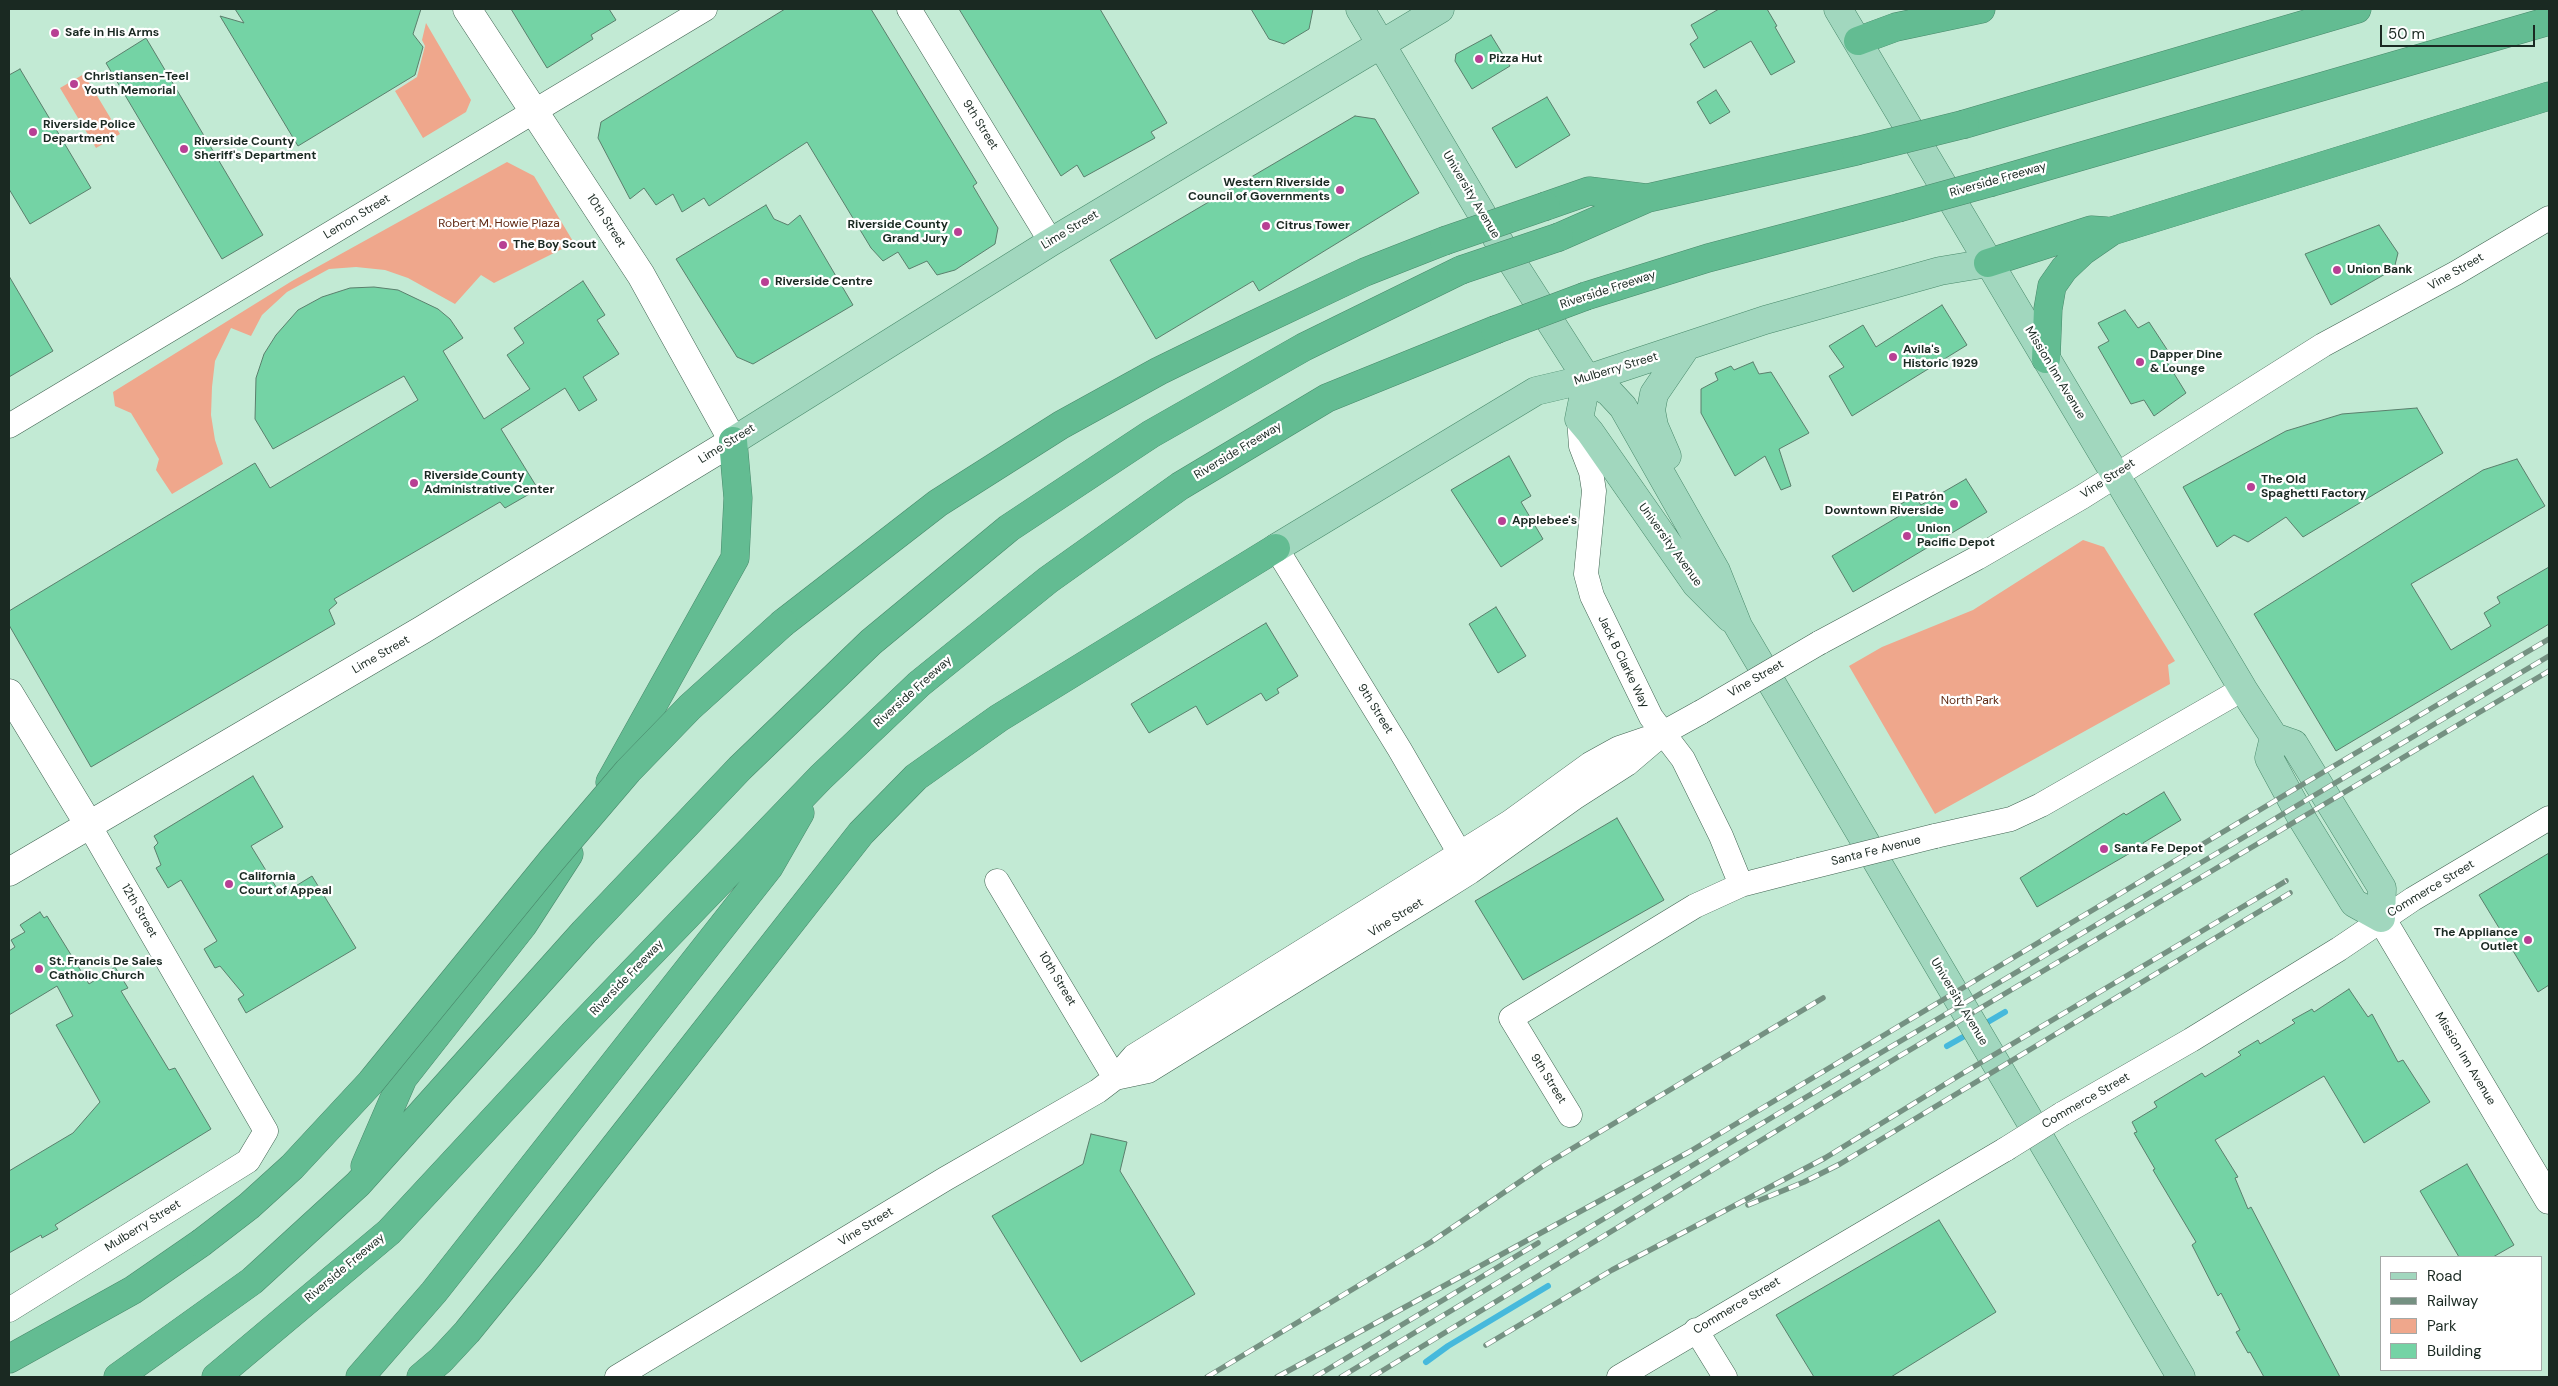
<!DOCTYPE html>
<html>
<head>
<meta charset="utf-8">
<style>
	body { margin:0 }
	#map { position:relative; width:2558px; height:1386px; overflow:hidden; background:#c2ead4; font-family:"DM Sans",sans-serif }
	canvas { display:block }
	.frame { position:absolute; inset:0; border:10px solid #1a2922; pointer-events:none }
	.legend { position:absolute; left:2380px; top:1256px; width:162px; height:115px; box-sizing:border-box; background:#fff; border:1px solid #a3a9a7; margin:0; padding:6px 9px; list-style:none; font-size:15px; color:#1a2922 }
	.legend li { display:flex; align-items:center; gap:10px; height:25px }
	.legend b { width:25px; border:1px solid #a3a9a7 }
	.scale { position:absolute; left:2380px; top:25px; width:155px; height:22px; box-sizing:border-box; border:2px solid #1a2922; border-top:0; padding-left:6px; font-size:15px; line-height:18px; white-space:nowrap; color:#1a2922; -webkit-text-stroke:4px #fff; paint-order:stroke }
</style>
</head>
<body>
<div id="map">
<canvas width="2558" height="1386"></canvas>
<div class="frame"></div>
<ul class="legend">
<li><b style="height:6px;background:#a1d7be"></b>Road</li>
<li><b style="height:6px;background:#759182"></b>Railway</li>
<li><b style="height:14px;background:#efa78c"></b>Park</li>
<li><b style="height:14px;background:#74d3a5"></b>Building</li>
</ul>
<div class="scale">50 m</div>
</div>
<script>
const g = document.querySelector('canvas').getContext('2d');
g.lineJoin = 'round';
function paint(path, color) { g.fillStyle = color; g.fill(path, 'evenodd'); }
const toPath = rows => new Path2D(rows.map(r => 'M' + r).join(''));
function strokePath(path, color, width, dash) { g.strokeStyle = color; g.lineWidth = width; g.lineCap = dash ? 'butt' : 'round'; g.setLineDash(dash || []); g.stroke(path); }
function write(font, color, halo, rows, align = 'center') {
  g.font = font + ' "DM Sans",sans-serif'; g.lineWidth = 4.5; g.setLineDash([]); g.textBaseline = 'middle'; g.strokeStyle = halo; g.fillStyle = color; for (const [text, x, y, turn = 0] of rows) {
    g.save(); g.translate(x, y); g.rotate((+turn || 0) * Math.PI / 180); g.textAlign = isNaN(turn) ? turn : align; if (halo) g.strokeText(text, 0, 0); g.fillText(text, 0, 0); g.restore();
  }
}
const green = toPath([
	[426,23,471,100,466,112,423,138,395,91,417,77,425,46,422,40],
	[84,74,120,134,96,148,60,88],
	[507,162,534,176,574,243,494,283,481,275,455,304,408,278,385,270,356,267,329,269,287,292,262,315,251,336,231,328,215,361,212,387,211,415,215,440,223,464,172,494,156,470,159,459,131,413,115,406,113,392,292,281],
	[2083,540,2104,547,2175,661,2168,665,2170,684,1935,814,1849,666,1882,647,1973,610]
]);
const stream = toPath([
	[1981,1026,2005,1012],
	[1947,1046,1970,1033],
	[1426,1362,1448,1346,1548,1286]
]);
const building = toPath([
	[235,9,421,9,413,34,423,47,415,75,298,146,220,16,244,23,235,9],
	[511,9,609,9,616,20,591,35,593,39,547,68,511,9],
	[785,9,871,9,977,183,973,186,998,228,995,244,955,270,937,275,927,261,909,269,898,252,883,261,871,248,807,142,709,206,704,198,682,212,673,194,656,205,644,188,630,199,598,138,601,122,785,9],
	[959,9,1100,9,1167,123,1151,132,1155,138,1084,177,1077,165,1061,176,959,9],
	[1251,9,1313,9,1309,29,1284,44,1269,39,1251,9],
	[1719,9,1767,9,1777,26,1775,27,1795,62,1771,75,1751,41,1704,68,1690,44,1698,38,1691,25,1719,9],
	[1491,35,1510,66,1472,89,1455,61,1456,54,1491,35],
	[146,38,263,235,222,259,106,63,146,38],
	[20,69,91,188,30,224,9,189,9,75,20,69],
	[1716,90,1730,112,1710,124,1697,102,1716,90],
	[1547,97,1570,135,1516,168,1492,128,1547,97],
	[1355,116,1375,119,1419,193,1259,291,1253,281,1156,339,1110,260,1355,116],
	[766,205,774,219,788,225,800,215,853,305,753,364,737,357,676,259,766,205],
	[2379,225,2398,253,2394,269,2331,305,2305,254,2379,225],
	[9,276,53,351,9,377,9,276],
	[583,281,605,315,597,320,619,354,583,377,597,400,579,411,565,388,501,429,538,489,505,508,500,502,334,599,337,603,329,610,335,624,91,767,9,625,9,611,255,463,270,488,418,400,404,376,273,449,255,419,256,378,264,354,276,335,298,310,322,297,350,288,374,287,398,290,438,309,450,319,463,338,443,351,484,419,530,389,507,355,524,343,514,328,583,281],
	[1942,305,1967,345,1852,416,1829,376,1844,367,1829,346,1863,325,1876,347,1942,305],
	[2125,310,2138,328,2149,322,2170,354,2165,359,2186,393,2154,416,2144,400,2131,404,2098,347,2109,341,2098,323,2125,310],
	[1753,362,1759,374,1771,372,1809,433,1779,449,1791,486,1781,490,1765,456,1735,476,1701,413,1701,389,1718,380,1715,373,1731,366,1734,370,1753,362],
	[2417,408,2443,453,2303,537,2286,517,2248,542,2234,535,2217,547,2183,487,2286,431,2342,414,2417,408],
	[1509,456,1531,496,1521,502,1543,539,1501,567,1451,490,1509,456],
	[2517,459,2545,506,2411,584,2451,650,2491,626,2484,613,2500,603,2497,597,2549,567,2549,624,2336,751,2254,614,2483,470,2517,459],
	[1966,479,1987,512,1853,592,1832,556,1901,515,1896,507,1914,496,1921,505,1966,479],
	[1496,607,1526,656,1498,673,1469,624,1496,607],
	[1266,623,1298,676,1277,689,1279,693,1266,701,1261,693,1207,725,1196,706,1149,733,1131,704,1266,623],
	[253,776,283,827,251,846,281,895,312,876,356,948,246,1013,238,999,244,995,220,966,215,968,204,949,217,941,181,880,168,888,156,868,161,865,154,847,158,843,154,836,253,776],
	[2164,792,2181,820,2143,843,2144,845,2037,907,2020,878,2124,813,2126,815,2164,792],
	[1617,818,1664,900,1523,980,1475,901,1617,818],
	[2549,853,2549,985,2538,992,2479,895,2549,853],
	[40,912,44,918,47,916,89,984,115,967,128,988,121,991,169,1070,175,1068,211,1129,55,1225,58,1229,42,1238,41,1235,9,1253,9,1171,73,1133,100,1102,56,1025,73,1016,57,986,9,1015,9,951,15,947,11,940,25,932,20,925,40,912],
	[2349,989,2368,1017,2372,1014,2398,1062,2403,1060,2430,1102,2364,1143,2324,1076,2215,1140,2238,1177,2235,1178,2248,1209,2251,1207,2340,1377,2264,1377,2250,1352,2248,1353,2236,1332,2240,1330,2221,1293,2218,1296,2192,1245,2196,1242,2153,1170,2155,1169,2134,1133,2137,1132,2132,1122,2157,1107,2154,1102,2202,1073,2205,1077,2241,1055,2238,1052,2258,1040,2260,1044,2295,1023,2292,1020,2312,1009,2314,1012,2349,989],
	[1091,1134,1127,1142,1120,1171,1195,1294,1081,1362,992,1216,1083,1164,1091,1134],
	[2467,1164,2514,1245,2493,1257,2459,1257,2420,1191,2467,1164],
	[1939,1220,1996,1312,1891,1377,1814,1377,1776,1315,1939,1220]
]);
const minor = toPath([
	[909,9,1051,242],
	[1579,419,1581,446,1591,472,1594,491,1586,574,1592,596,1651,717,1683,759,1721,836,1741,885],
	[9,426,705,9],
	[1276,548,1400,750,1467,866],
	[1819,643,1977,558,2082,497,2323,345,2456,273,2549,218],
	[1935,836,2011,819,2041,805,2243,689],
	[997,881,1115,1078],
	[1115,1078,1148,1071,1435,894,1470,872,1574,798,1627,764,1654,741],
	[2062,1114,2191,1040,2339,949,2413,899,2549,818],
	[1570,1115,1511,1018,1695,906,1741,885,1799,870],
	[9,1310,248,1161,266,1131,89,825],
	[1696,1330,1725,1377],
	[617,1377,945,1179,1098,1091,1115,1078,1134,1056,1510,822,1590,764,1619,748,1663,733,1701,712],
	[1619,1377,2006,1149]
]);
const tertiary = toPath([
	[467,9,641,275,733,441],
	[9,693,89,825]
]);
const secondary = toPath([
	[9,872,422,630,733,441],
	[2381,918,2549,1200]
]);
const primary = toPath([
	[1360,9,1489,226,1587,379,1609,392,1623,407,1716,571,1738,626,2181,1377],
	[1838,9,2243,689,2274,737,2294,744,2382,888,2381,918,2354,903,2301,817,2269,758,2274,737],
	[1587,379,1579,419,1590,432,1696,584,1730,618],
	[733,441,1051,242,1440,9],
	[1667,456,1654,426,1651,410,1654,394,1686,347],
	[1276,548,1536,391,1587,379,1765,320,1940,271,1988,263]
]);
const motorway = toPath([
	[1858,41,1896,27,1981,9],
	[1965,124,2357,9],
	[1992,182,2549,21],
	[1546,206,1589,191,1646,198],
	[1559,237,1648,198,1856,151],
	[1988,263,2091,230,2106,231],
	[1586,296,1708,258,1898,208],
	[2046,359,2048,309,2052,286,2064,269,2083,251,2112,231,2549,96],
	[783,623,938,503,1061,425,1159,371,1249,327,1365,272,1444,241],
	[610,782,735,558,738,498,733,441],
	[365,1166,403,1078,523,925,569,854],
	[9,1359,133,1290,201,1243],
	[118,1377,252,1281,358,1184,584,932,740,768,871,642,1009,528,1151,434,1304,347,1461,270],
	[216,1377,389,1232,574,1033,821,777,919,684,1048,580,1180,486,1327,398,1495,330],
	[360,1377,434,1292,769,867,800,813],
	[421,1377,441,1360,467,1332,528,1257,861,833,916,777,999,718,1276,548]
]);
const rail = toPath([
	[1748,1205,1804,1182,1840,1164,2290,893],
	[1486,1345,1612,1270,1825,1158,1960,1075,2286,881],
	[1207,1377,1431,1242,1543,1166,1823,998],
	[1277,1377,1689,1152,2288,793,2549,639],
	[1315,1377,1538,1243],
	[1341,1377,1776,1115,2549,656],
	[1372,1377,1898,1057,2549,671]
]);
const minorBridge = toPath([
	[1701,712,1819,643],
	[1799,870,1935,836],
	[2006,1149,2062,1114]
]);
const motorwayBridge = toPath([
	[1856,151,1965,124],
	[1898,208,1992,182],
	[1444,241,1546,206],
	[1461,270,1559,237],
	[1495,330,1586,296],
	[201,1243,249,1206,292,1167,371,1082,552,860,628,771,690,707,783,623]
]);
const markers = [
	[55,33,5,"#b84094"],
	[1479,59,5,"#b84094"],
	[74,84,5,"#b84094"],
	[33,132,5,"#b84094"],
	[184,149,5,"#b84094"],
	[1340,190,5,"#b84094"],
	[1266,226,5,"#b84094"],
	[958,232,5,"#b84094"],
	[503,245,5,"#b84094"],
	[2337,270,5,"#b84094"],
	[765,282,5,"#b84094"],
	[1893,357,5,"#b84094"],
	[2140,362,5,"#b84094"],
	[414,483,5,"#b84094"],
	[2251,487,5,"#b84094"],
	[1954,504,5,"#b84094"],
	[1502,521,5,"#b84094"],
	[1907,536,5,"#b84094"],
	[2104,849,5,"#b84094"],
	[229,884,5,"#b84094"],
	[2528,940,5,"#b84094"],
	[39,969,5,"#b84094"]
];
const poiNames = [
	["Safe in His Arms",65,33],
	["Pizza Hut",1489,59],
	["Christiansen-Teel",84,77],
	["Youth Memorial",84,91],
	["Riverside Police",43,125],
	["Department",43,139],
	["Riverside County",194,142],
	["Sheriff's Department",194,156],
	["Western Riverside",1330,183,"right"],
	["Council of Governments",1330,197,"right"],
	["Riverside County",948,225,"right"],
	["Grand Jury",948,239,"right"],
	["Citrus Tower",1276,226],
	["The Boy Scout",513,245],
	["Union Bank",2347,270],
	["Riverside Centre",775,282],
	["Avila's",1903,350],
	["Historic 1929",1903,364],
	["Dapper Dine",2150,355],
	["& Lounge",2150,369],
	["Riverside County",424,476],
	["Administrative Center",424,490],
	["The Old",2261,480],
	["Spaghetti Factory",2261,494],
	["El Patrón",1944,497,"right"],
	["Downtown Riverside",1944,511,"right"],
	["Applebee's",1512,521],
	["Union",1917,529],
	["Pacific Depot",1917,543],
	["Santa Fe Depot",2114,849],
	["California",239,877],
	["Court of Appeal",239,891],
	["The Appliance",2518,933,"right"],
	["Outlet",2518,947,"right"],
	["St. Francis De Sales",49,962],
	["Catholic Church",49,976]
];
const streetNames = [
	["9th Street",980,125,58],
	["Riverside Freeway",1998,180,-16],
	["University Avenue",1471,195,59],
	["Lemon Street",357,217,-31],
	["10th Street",606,221,57],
	["Lime Street",1070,230,-31],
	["Vine Street",2456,272,-30],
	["Riverside Freeway",1608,290,-18],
	["Mulberry Street",1616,369,-17],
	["Mission Inn Avenue",2055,373,59],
	["Lime Street",727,444,-32],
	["Riverside Freeway",1238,451,-31],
	["Vine Street",2108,479,-33],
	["University Avenue",1670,545,54],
	["Lime Street",381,655,-30],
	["Jack B Clarke Way",1623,662,64],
	["Vine Street",1756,679,-30],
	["Riverside Freeway",913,692,-42],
	["9th Street",1375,709,58],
	["Santa Fe Avenue",1876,851,-14],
	["Commerce Street",2431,889,-31],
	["12th Street",139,911,60],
	["Vine Street",1396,918,-32],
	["Riverside Freeway",627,978,-46],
	["10th Street",1057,979,59],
	["University Avenue",1959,1002,59],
	["Mission Inn Avenue",2465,1059,59],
	["9th Street",1548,1079,58],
	["Commerce Street",2086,1101,-30],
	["Mulberry Street",143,1226,-32],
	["Vine Street",866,1227,-32],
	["Riverside Freeway",345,1268,-40],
	["Commerce Street",1737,1306,-31]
];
const parkNames = [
	["Robert M. Howie Plaza",499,224],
	["North Park",1970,701]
];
paint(green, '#efa78c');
strokePath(stream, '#46b9dc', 6);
paint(building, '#74d3a5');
strokePath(building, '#5a7f6c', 1);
strokePath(minor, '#406351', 25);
strokePath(tertiary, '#406351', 29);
strokePath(secondary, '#406351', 29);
strokePath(primary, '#49896b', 29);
strokePath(motorway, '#49896b', 29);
strokePath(minor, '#fff', 24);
strokePath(tertiary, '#fff', 28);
strokePath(secondary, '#fff', 28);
strokePath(primary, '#a1d7be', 28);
strokePath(motorway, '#63bc92', 28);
strokePath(rail, '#759182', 5.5);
strokePath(rail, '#fff', 4, [11]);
strokePath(minorBridge, '#406351', 25, []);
strokePath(motorwayBridge, '#49896b', 29, []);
strokePath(minorBridge, '#fff', 24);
strokePath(motorwayBridge, '#63bc92', 28);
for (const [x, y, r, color] of markers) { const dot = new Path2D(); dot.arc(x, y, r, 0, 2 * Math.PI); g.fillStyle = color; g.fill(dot); strokePath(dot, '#fff', 2); }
write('bold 12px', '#1a2922', '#fff', poiNames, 'left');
write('12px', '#1a2922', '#fff', streetNames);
write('12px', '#5f2913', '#fff', parkNames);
</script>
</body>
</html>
